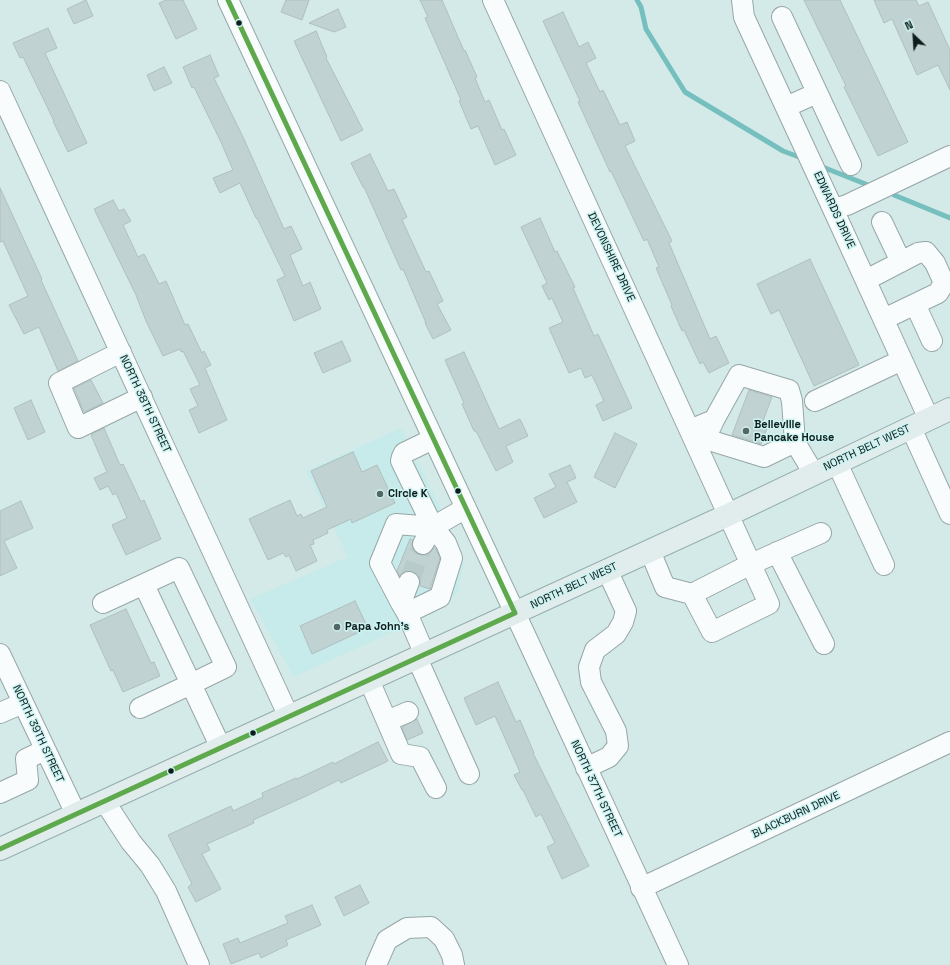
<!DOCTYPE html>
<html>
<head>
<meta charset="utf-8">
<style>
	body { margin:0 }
	#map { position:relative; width:950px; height:965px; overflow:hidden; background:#d4eae9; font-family:"Space Grotesk",sans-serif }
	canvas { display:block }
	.north { position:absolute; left:894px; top:16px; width:40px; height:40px; -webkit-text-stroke:3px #ccf2f1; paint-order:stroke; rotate:335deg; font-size:11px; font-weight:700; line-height:16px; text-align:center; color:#0e1d1c }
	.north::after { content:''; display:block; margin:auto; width:14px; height:18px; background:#0e1d1c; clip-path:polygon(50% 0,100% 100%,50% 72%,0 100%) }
</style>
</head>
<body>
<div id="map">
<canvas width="950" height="965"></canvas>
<div class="north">N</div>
</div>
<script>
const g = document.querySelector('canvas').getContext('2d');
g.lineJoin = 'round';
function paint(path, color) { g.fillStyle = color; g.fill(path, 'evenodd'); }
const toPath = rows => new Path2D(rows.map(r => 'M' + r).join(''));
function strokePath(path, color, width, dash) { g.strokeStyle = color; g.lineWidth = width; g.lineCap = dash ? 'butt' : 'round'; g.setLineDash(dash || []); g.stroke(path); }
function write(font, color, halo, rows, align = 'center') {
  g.font = font + ' "Space Grotesk",sans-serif'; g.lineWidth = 3; g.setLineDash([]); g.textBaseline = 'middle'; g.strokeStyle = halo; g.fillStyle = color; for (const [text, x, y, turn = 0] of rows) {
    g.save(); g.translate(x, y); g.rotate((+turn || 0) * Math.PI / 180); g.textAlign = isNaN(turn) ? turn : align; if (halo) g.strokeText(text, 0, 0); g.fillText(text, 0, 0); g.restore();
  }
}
const built = toPath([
	[401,428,446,519,464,564,457,593,432,614,294,677,250,599,348,557,306,471]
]);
const stream = toPath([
	[637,0,641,7,646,29,685,92,783,151,799,157],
	[820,166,873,187],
	[894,195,950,218]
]);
const building = toPath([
	[86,0,93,16,74,24,67,9,86,0],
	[166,0,183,0,197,29,176,39,159,3,166,0],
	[286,0,309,0,302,20,281,12,286,0],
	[420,0,442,0,464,51,465,50,477,77,475,78,485,102,489,100,502,130,504,129,516,155,495,165,478,126,471,129,459,101,461,100,425,18,428,17,420,0],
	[804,0,840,0,908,142,878,156,844,87,846,86,804,0],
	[874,0,916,0,919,6,928,2,950,50,950,90,938,65,917,75,892,19,884,23,874,0],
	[338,9,346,27,334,32,309,23,338,9],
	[563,12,579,47,588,42,596,58,586,63,600,92,603,90,620,125,627,122,635,141,625,146,672,241,669,243,710,339,716,336,729,363,709,373,703,362,700,364,684,330,682,331,671,306,672,305,656,268,659,267,647,239,644,241,611,171,610,172,578,102,580,101,543,21,563,12],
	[48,28,57,48,45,53,87,143,68,152,53,121,54,121,23,57,20,58,13,43,48,28],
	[316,31,327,57,326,58,363,130,341,141,294,41,316,31],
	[210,55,219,76,214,78,243,137,284,229,291,226,302,249,290,255,303,286,310,282,321,309,294,321,277,280,285,276,257,218,256,218,240,183,220,193,213,178,233,170,221,142,194,87,192,88,183,67,210,55],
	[164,67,172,83,154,91,147,75,164,67],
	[370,154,388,191,394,189,407,217,402,220,426,272,429,271,443,301,437,304,451,330,433,339,425,323,426,323,403,269,401,270,364,187,363,187,351,163,370,154],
	[0,188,42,279,41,280,78,361,58,371,39,327,24,334,9,305,28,296,3,241,0,242,0,188],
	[113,200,119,211,124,209,131,221,123,225,138,257,144,254,159,284,166,281,185,325,188,324,202,353,204,351,211,365,205,368,227,420,199,433,189,410,198,406,190,389,200,385,183,351,181,352,180,349,163,356,146,321,136,295,94,209,113,200],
	[540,218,555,252,557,251,575,287,573,288,594,336,598,334,632,408,603,421,596,405,604,401,592,375,585,378,581,368,569,373,549,328,563,322,552,298,549,300,542,286,547,283,521,227,540,218],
	[810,259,859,365,814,386,779,310,771,314,757,284,810,259],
	[342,341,351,361,323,373,314,353,342,341],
	[464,352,499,429,520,419,528,436,506,446,513,462,496,471,476,431,474,431,462,404,464,403,445,360,464,352],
	[91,380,103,403,84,412,74,388,91,380],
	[749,390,772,397,763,421,769,423,761,444,732,435,749,390],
	[31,400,45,432,28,440,14,408,31,400],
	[104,428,120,465,123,464,141,502,144,500,161,539,126,555,112,525,127,518,116,493,113,495,108,486,100,490,94,478,107,472,91,435,104,428],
	[615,433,637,444,615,488,594,477,615,433],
	[353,452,362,472,377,465,395,503,352,523,351,519,327,530,328,533,313,540,314,544,310,545,317,561,296,571,289,555,286,557,283,553,268,560,249,519,290,500,297,516,301,514,303,518,327,507,311,471,353,452],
	[570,465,576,478,567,482,577,502,544,518,534,498,556,487,549,474,570,465],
	[21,501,33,528,4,541,17,568,0,576,0,511,21,501],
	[410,539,413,540,412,544,413,549,417,554,423,555,428,554,434,548,436,549,440,558,430,589,420,586,420,580,418,575,413,571,407,571,402,573,400,576,397,571,410,539],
	[355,601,368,628,312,654,300,626,355,601],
	[126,609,151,663,154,662,160,676,123,692,113,670,111,671,90,625,126,609],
	[498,682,516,722,520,720,534,753,533,753,589,866,562,879,547,847,555,843,541,814,536,817,523,790,522,790,514,775,520,772,495,716,476,725,464,698,498,682],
	[417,719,423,733,407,740,402,727,417,719],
	[378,742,388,761,341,783,339,780,304,797,253,820,254,823,207,844,210,850,202,854,221,889,196,902,188,887,192,884,168,835,231,806,233,811,263,797,262,793,296,778,297,779,333,762,334,764,378,742],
	[360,885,369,903,344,916,335,897,360,885],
	[312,905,321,925,286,940,288,945,261,958,259,953,231,964,223,944,238,938,240,943,288,923,285,916,312,905]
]);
const minorTunnel = toPath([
	[409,582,423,544]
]);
const minor = toPath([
	[228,0,515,613,678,965],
	[493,0,769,604,712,632,692,594],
	[742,0,744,17,833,209,929,419],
	[782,17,851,165],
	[0,91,289,717],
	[786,107,817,93],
	[833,209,847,205,950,156],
	[882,222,901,262],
	[866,280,918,253,926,252,935,263,944,283,938,293,884,319],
	[915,304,932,341],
	[121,352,59,383,78,428,142,397],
	[815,401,902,360],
	[714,420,708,433,712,441,764,457,795,442],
	[911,428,950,514],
	[690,430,714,420,739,375,789,390,792,401,795,442,814,474],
	[837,463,884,565],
	[423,544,433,527,466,508],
	[650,551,665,587,692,594,751,564,821,533],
	[777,552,824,644],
	[409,582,401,603,407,613,425,655],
	[103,603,179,568,226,667,191,684,221,748],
	[401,603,380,563,396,524,433,527],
	[407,613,440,597,452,558,446,543,433,527,401,461,402,457,404,453,433,439],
	[0,654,76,814],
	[417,658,469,774],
	[369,680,401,754,420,757,436,788],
	[140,708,191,684,144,585],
	[0,713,23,703],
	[387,721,408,712],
	[586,768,609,757,618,746,616,731,591,682,589,667,595,650,616,634,623,622,626,611,607,570],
	[0,793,28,780,26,759,45,750],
	[105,802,131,842,150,865,166,891,199,965],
	[641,888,950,742],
	[376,965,387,940,407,928,431,927,444,939,452,955,454,965]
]);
const major = toPath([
	[0,849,545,599,728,515,950,409]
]);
const bus1 = toPath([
	[228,0,515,613],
	[0,849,515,613]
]);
const markers = [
	[239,23,3.5,"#0e1d1c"],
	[746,431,4,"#536564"],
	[458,491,3.5,"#0e1d1c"],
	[380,494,4,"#536564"],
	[337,627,4,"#536564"],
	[253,733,3.5,"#0e1d1c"],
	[171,771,3.5,"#0e1d1c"]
];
const streetNames = [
	["EDWARDS DRIVE",834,210,65],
	["DEVONSHIRE DRIVE",611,257,65],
	["NORTH 38TH STREET",145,404,65],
	["NORTH BELT WEST",867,448,-25],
	["NORTH BELT WEST",574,586,-25],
	["NORTH 39TH STREET",38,734,65],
	["NORTH 37TH STREET",596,789,65],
	["BLACKBURN DRIVE",796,815,-25]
];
const poiNames = [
	["Belleville",754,425],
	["Pancake House",754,438],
	["Circle K",388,494],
	["Papa John's",345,627]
];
paint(built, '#c6ebea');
strokePath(stream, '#75bfbe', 5);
paint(building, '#c1d2d2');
strokePath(building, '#afbfbf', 1);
strokePath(minorTunnel, '#b6cbca', 20, [20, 10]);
strokePath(minor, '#96a6a6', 22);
strokePath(major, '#94afae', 24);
strokePath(minor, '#f9fcfc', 20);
strokePath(major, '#e1edec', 22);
strokePath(bus1, '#5da94c', 5);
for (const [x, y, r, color] of markers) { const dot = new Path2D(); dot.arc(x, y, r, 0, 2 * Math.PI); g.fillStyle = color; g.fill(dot); strokePath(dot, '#ccf2f1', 1.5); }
write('11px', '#0e1d1c', '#ccf2f1', streetNames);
write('bold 11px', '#0e1d1c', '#ccf2f1', poiNames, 'left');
</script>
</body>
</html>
